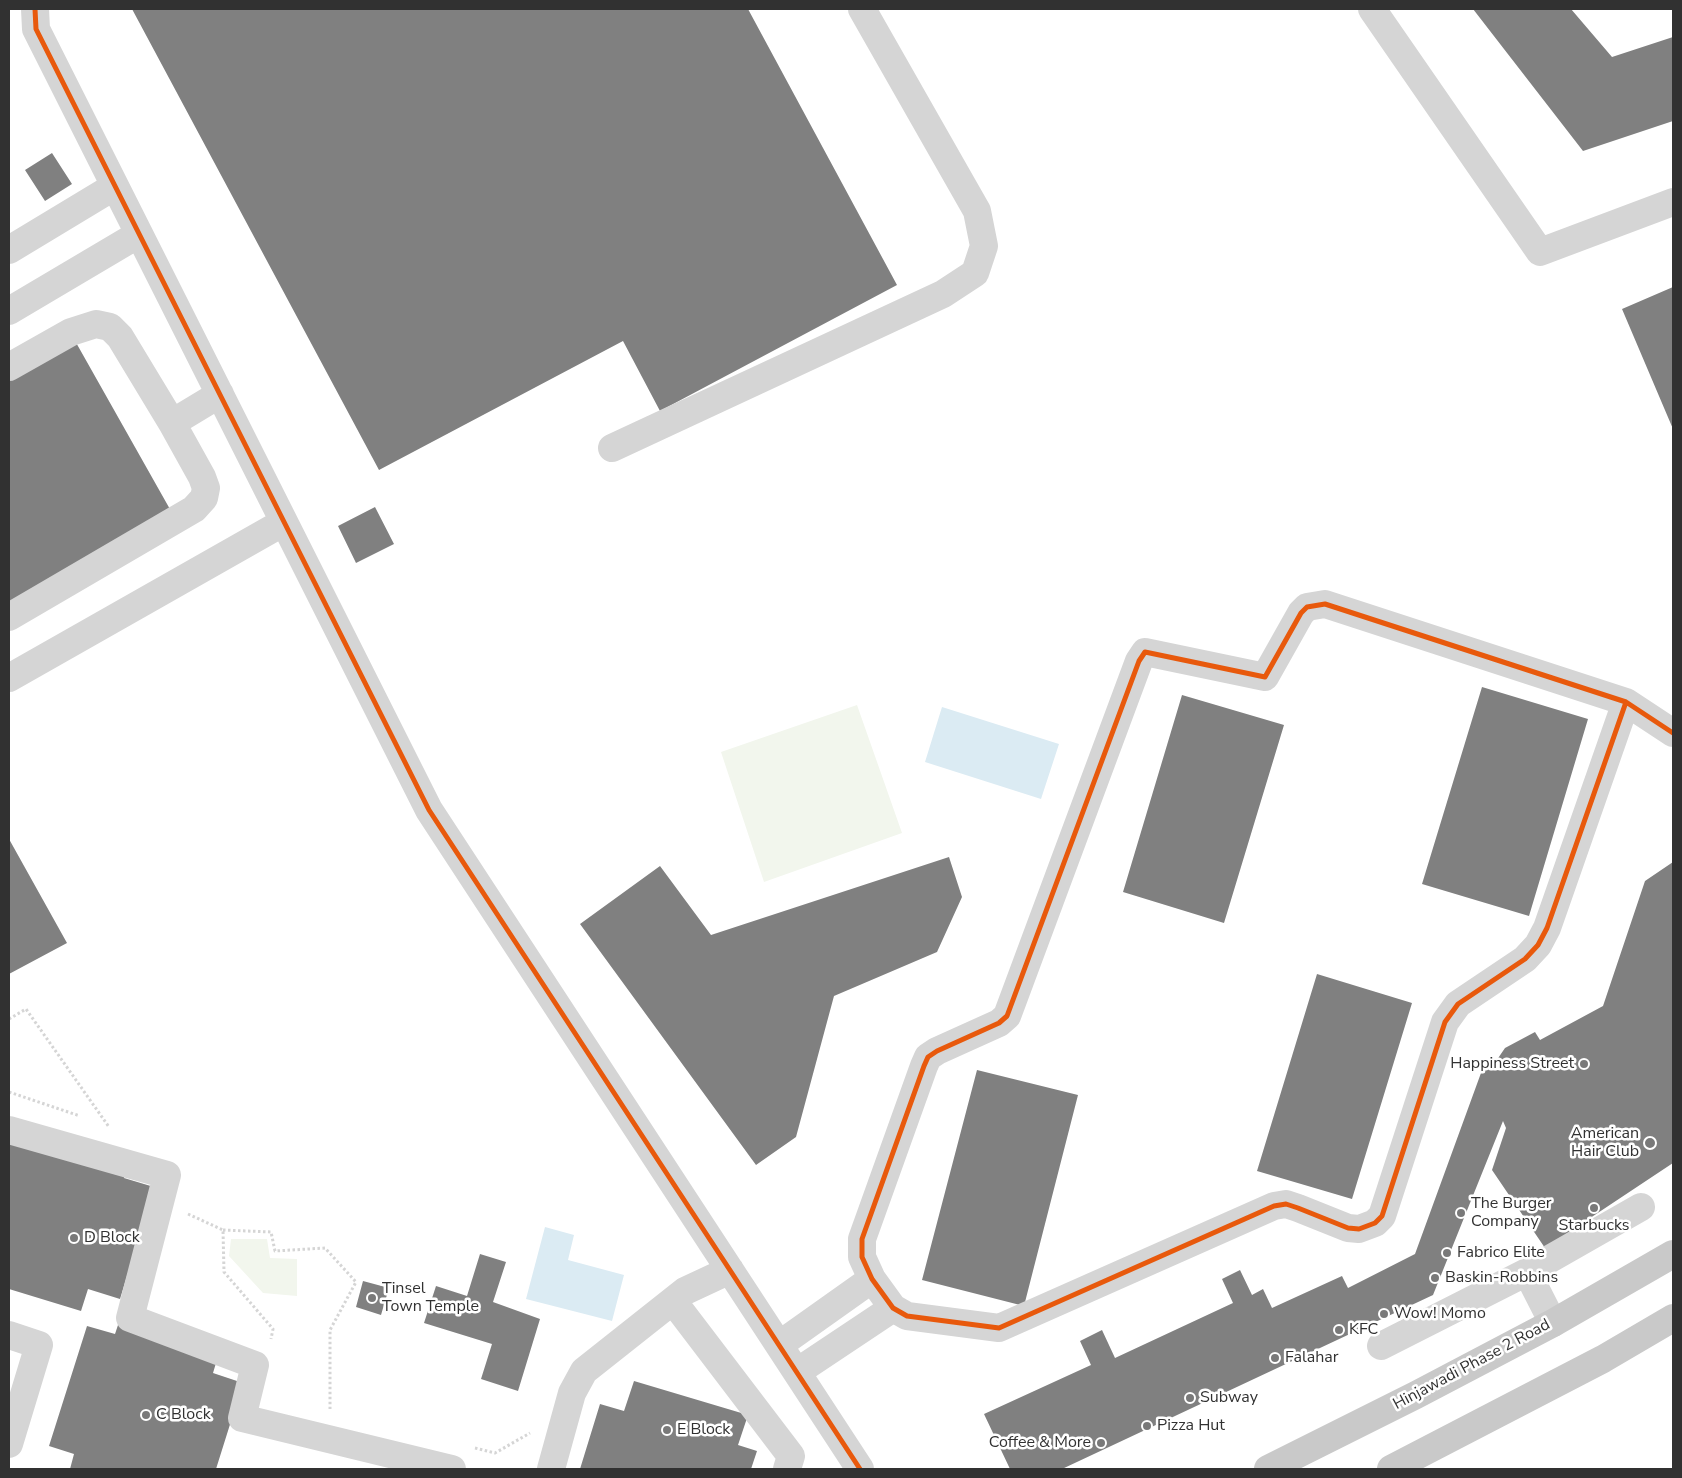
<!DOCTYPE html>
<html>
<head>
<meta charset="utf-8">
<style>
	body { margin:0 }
	#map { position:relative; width:1682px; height:1478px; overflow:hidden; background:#fff; font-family:"Nunito Sans",sans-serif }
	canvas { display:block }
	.frame { position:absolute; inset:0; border:10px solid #313131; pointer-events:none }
</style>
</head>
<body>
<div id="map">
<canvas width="1682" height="1478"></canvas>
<div class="frame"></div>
</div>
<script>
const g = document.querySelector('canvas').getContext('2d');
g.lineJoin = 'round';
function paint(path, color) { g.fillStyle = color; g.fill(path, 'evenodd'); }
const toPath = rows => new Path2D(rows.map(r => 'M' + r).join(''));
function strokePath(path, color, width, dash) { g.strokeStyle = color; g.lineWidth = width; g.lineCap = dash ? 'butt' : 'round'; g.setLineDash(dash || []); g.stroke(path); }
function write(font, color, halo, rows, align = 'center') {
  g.font = font + ' "Nunito Sans",sans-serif'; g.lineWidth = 5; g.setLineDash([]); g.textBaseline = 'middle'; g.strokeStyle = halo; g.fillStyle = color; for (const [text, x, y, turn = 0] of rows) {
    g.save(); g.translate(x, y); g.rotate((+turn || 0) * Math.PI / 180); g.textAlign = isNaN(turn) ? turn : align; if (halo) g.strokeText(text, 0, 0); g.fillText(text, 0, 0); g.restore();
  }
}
const green = toPath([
	[857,705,902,833,764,882,721,752],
	[231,1239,267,1239,270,1258,297,1259,297,1296,263,1293,229,1256]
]);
const water = toPath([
	[942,707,1059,744,1041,799,925,762],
	[545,1227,574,1235,568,1260,624,1275,612,1321,526,1299]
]);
const building = toPath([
	[132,9,748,9,897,285,660,411,623,341,379,470],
	[1473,9,1571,9,1612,57,1673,37,1673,121,1583,151],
	[52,153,72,184,45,201,25,170],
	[1673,287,1673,429,1622,309],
	[74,339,171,511,9,602,9,375],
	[375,507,394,544,356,563,338,526],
	[1482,687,1588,719,1529,916,1422,884],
	[1182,695,1284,725,1224,923,1123,892],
	[9,839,67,943,9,974],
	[949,857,962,897,937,952,834,996,796,1137,756,1165,580,924,660,866,711,935],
	[1673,862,1673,1163,1545,1248,1492,1170,1506,1128,1503,1121,1433,1295,1062,1469,1010,1469,984,1414,1091,1365,1080,1341,1102,1330,1115,1358,1233,1303,1222,1279,1240,1270,1252,1295,1263,1289,1272,1308,1342,1276,1348,1288,1415,1254,1485,1062,1490,1070,1505,1048,1535,1032,1540,1040,1603,1006,1645,881],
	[1317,974,1412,1003,1352,1199,1257,1171],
	[977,1070,1078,1095,1024,1306,922,1280],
	[9,1134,130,1158,124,1178,154,1187,120,1299,88,1289,81,1311,9,1289],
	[480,1254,506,1262,493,1302,540,1319,518,1391,481,1379,492,1344,424,1323,436,1286,467,1296],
	[363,1281,389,1288,381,1315,356,1307],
	[119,1322,219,1353,213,1373,243,1383,216,1469,70,1469,74,1454,49,1446,87,1326,115,1334],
	[634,1381,748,1415,738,1445,757,1451,751,1469,580,1469,600,1404,624,1411]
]);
const path = toPath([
	[9,1019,26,1009,109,1127],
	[9,1092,80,1116],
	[188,1214,223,1230,224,1272,273,1329,271,1339],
	[223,1230,271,1232,275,1251,325,1248,356,1282,330,1330,330,1409],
	[475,1448,495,1453,530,1433]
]);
const minor = toPath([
	[35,9,36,29,429,810,860,1469],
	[1372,9,1540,252,1673,202],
	[9,250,115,186],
	[9,311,139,234],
	[9,367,71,332,96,324,110,327,120,337,172,423,202,477,206,488,204,498,194,509,9,617],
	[172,423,220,394],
	[612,448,943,294,975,273,984,246,977,211,862,9],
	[9,678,284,522],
	[1626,702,1547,928,1538,945,1525,959,1458,1004,1445,1022,1382,1216,1375,1223,1359,1229,1348,1228,1298,1208,1286,1204,1274,1206,999,1328,907,1316,893,1308,872,1279,862,1257,862,1239,924,1066,928,1057,937,1051,999,1023,1007,1016,1139,661,1145,652,1265,677,1301,613,1307,607,1325,604,1626,702,1673,733],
	[9,1130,167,1175,130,1318,255,1365,242,1418,452,1469],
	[673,1301,791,1456,787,1469],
	[1553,1323,1527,1272,1641,1207],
	[9,1335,39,1345,9,1444],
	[779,1345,872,1279],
	[1381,1346,1527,1272],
	[797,1372,893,1308],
	[551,1469,572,1393,584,1371,685,1291,730,1270]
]);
const major = toPath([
	[1268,1469,1416,1395,1553,1323,1673,1254],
	[1391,1469,1603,1359,1673,1318]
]);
const cycleway = toPath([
	[35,9,36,29,429,810,860,1469],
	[1626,702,1547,928,1538,945,1525,959,1458,1004,1445,1022,1382,1216,1375,1223,1359,1229,1348,1228,1298,1208,1286,1204,1274,1206,999,1328,907,1316,893,1308,872,1279,862,1257,862,1239,924,1066,928,1057,937,1051,999,1023,1007,1016,1139,661,1145,652,1265,677,1301,613,1307,607,1325,604,1626,702,1673,733]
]);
const markers = [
	[1584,1064,5,"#797979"],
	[1650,1143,6,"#797979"],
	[1594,1208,5,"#797979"],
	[1461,1213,5,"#797979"],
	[74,1238,5,"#797979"],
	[1447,1253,5,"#797979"],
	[1435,1278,5,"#797979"],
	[372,1298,5,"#797979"],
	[1384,1314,5,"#797979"],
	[1339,1330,5,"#797979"],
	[1275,1358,5,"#797979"],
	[1190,1398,5,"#797979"],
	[146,1415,5,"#797979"],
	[1147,1426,5,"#797979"],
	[667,1430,5,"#797979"],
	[1101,1443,5,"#797979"]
];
const poiNames = [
	["Happiness Street",1574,1064,"right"],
	["American",1639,1134,"right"],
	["Hair Club",1639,1152,"right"],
	["The Burger",1471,1204],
	["Company",1471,1222],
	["Starbucks",1594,1226,"center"],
	["D Block",84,1238],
	["Fabrico Elite",1457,1253],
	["Baskin-Robbins",1445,1278],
	["Tinsel",382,1289],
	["Town Temple",382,1307],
	["Wow! Momo",1394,1314],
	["KFC",1349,1330],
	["Falahar",1285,1358],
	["Subway",1200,1398],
	["C Block",156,1415],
	["Pizza Hut",1157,1426],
	["E Block",677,1430],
	["Coffee & More",1091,1443,"right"]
];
const streetNames = [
	["Hinjawadi Phase 2 Road",1472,1365,-28]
];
paint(green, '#f2f6ed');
paint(water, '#dbebf3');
paint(building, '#808080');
strokePath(path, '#d5d5d5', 3, [2.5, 2.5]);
strokePath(minor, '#d5d5d5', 28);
strokePath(major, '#c9c9c9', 28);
strokePath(cycleway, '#e8590c', 5);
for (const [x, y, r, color] of markers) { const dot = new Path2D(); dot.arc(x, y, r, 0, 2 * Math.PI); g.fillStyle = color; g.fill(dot); strokePath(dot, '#fff', 2); }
write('16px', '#313131', '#fff', poiNames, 'left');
write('16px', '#313131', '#fff', streetNames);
</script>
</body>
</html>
